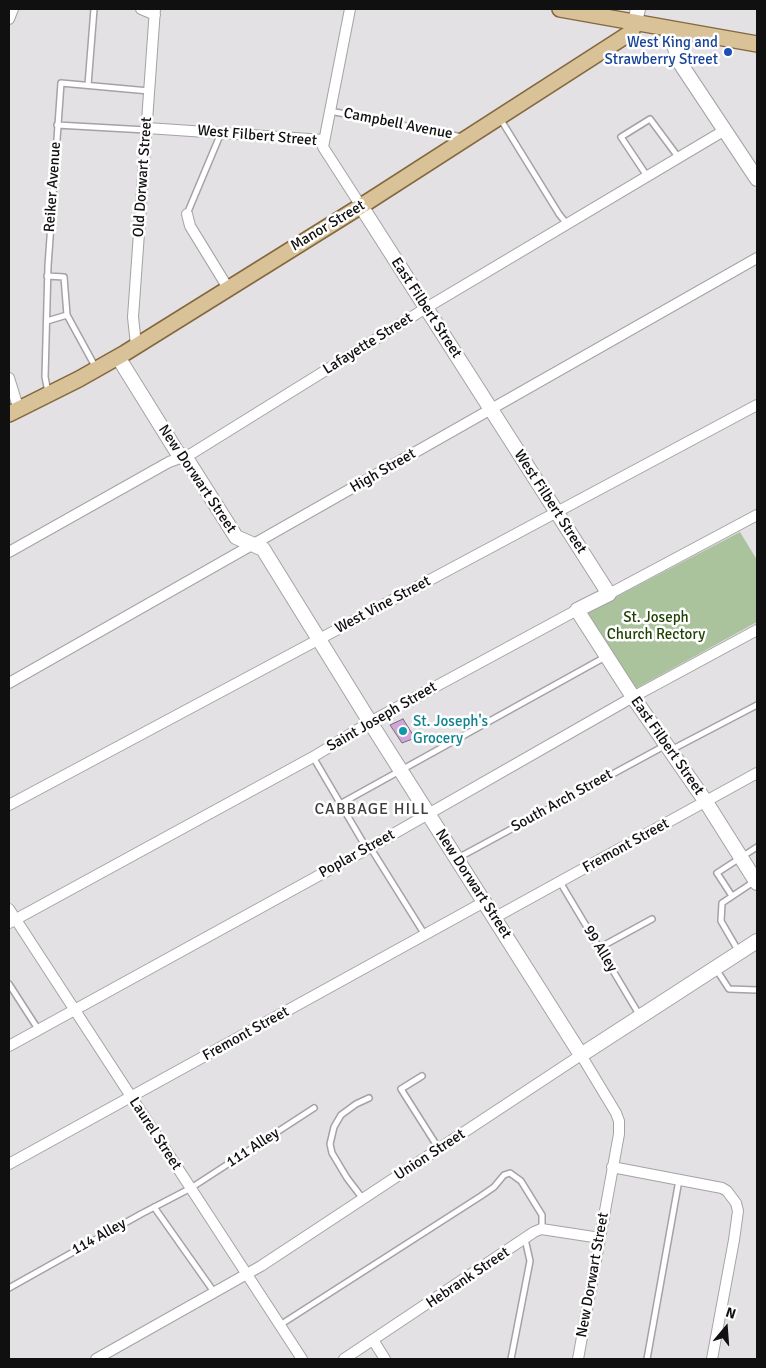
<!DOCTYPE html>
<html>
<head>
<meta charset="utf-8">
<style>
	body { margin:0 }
	#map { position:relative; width:766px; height:1368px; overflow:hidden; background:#e4e1e5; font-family:Signika,sans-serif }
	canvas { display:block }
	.frame { position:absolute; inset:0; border:10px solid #111011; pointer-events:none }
	.north { position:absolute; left:701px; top:1303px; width:50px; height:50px; -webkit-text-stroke:4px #fff; paint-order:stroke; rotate:18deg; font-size:14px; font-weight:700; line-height:20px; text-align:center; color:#111011 }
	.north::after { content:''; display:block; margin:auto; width:18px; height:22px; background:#111011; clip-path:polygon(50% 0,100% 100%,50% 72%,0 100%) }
</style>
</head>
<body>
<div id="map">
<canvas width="766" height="1368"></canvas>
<div class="frame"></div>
<div class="north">N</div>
</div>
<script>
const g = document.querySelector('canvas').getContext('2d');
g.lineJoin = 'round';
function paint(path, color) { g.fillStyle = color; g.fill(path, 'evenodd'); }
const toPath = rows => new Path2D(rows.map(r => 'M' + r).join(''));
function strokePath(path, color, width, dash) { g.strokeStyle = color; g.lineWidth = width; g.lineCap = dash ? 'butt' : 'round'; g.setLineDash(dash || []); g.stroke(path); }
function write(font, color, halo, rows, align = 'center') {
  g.font = font + ' Signika,sans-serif'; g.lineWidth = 5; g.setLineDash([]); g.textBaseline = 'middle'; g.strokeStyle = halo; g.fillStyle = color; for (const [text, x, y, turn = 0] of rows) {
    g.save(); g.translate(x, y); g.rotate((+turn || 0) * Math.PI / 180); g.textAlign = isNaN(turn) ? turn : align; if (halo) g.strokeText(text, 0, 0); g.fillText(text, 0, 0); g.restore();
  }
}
const green = toPath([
	[740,532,757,560,757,622,635,689,587,612]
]);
const building = toPath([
	[403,719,415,738,402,743,390,725,403,719]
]);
const lane = toPath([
	[88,85,94,9],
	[330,111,462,137],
	[501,120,559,214,567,224],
	[57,125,146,130],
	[647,176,621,137,650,119,679,158],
	[187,214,221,133],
	[47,276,64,277,67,315],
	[47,321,67,315,96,368],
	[48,392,45,377,48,266,61,83,149,91],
	[671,750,757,705],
	[313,757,367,849],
	[340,804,607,656],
	[370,847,425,935],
	[458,858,666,745],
	[560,882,640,1016],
	[732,896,717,873,757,847],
	[599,948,652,919],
	[739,952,721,921,722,903,755,881],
	[716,969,729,989,757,990],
	[9,984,38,1029],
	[422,1076,401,1089,439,1149],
	[363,1199,347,1178,332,1153,330,1144,334,1127,341,1115,356,1104,369,1098],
	[154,1207,214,1292],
	[9,1288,141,1214,191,1188,314,1108],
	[280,1325,481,1196,494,1187,504,1175,510,1173,521,1181,542,1215,542,1229],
	[511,1359,530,1261,525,1239],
	[647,1359,679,1180]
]);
const street = toPath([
	[141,9,155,15],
	[350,9,323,147,361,206],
	[9,19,13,9],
	[147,128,324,140],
	[187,214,190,226,228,288],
	[136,345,133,317,155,9],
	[9,378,19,410],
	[9,552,169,462,191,454,426,308,725,130],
	[609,594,757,515],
	[9,683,757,258],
	[9,805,757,405],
	[9,909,302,1359],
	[494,918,757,773],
	[9,923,313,757,370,722,577,610],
	[9,1046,367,849,633,697,757,630],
	[9,1164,484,902],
	[612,1167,722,1188,727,1191,736,1203,738,1211,734,1240,712,1359],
	[373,1340,385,1359],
	[96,1359,261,1266,581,1055,616,1113,619,1121,619,1134,578,1359],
	[344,1359,534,1232,541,1229,548,1230,600,1238]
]);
const secondary = toPath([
	[635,22,638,9],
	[674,30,673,42,680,63,757,179],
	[361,206,609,594,577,610,633,697,706,802,757,883],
	[118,357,177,452,188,461,236,537,263,549,370,722,581,1055,757,941]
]);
const primary = toPath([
	[560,9,757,44],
	[9,414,79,379,125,353,369,201,627,35,632,30,635,22]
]);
const markers = [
	[728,52,5,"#1a4fb4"],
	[403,731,5,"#0f9aa8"]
];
const transitNames = [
	["West King and",718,43],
	["Strawberry Street",718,60]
];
const streetNames = [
	["Campbell Avenue",398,124,11],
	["West Filbert Street",257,136,5],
	["Old Dorwart Street",143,177,-86],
	["Reiker Avenue",53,187,-86],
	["Manor Street",328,226,-31],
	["East Filbert Street",426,308,57],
	["Lafayette Street",368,344,-32],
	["High Street",383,471,-30],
	["New Dorwart Street",197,479,56],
	["West Filbert Street",550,502,57],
	["West Vine Street",383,605,-28],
	["Saint Joseph Street",382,717,-30],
	["East Filbert Street",667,746,55],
	["South Arch Street",562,801,-29],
	["Fremont Street",626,846,-29],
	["Poplar Street",357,854,-29],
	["New Dorwart Street",473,884,57],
	["99 Alley",600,949,59],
	["Fremont Street",246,1034,-29],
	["Laurel Street",155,1134,57],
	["111 Alley",253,1148,-33],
	["Union Street",430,1155,-33],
	["114 Alley",99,1237,-29],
	["New Dorwart Street",593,1275,-80],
	["Hebrank Street",468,1278,-34]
];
const parkNames = [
	["St. Joseph",656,618],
	["Church Rectory",656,635]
];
const cultureNames = [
	["St. Joseph's",413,722],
	["Grocery",413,739]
];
const neighbourhoodNames = [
	["CABBAGE HILL",372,810]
];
paint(green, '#aac39c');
paint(building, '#d3a6db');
strokePath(building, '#736f73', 1);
strokePath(lane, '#a5a2a6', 8);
strokePath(street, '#a5a2a6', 12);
strokePath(secondary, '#a5a2a6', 16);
strokePath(primary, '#83683d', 18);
strokePath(lane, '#fff', 5);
strokePath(street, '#fff', 10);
strokePath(secondary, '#fff', 14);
strokePath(primary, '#d9c198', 15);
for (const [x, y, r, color] of markers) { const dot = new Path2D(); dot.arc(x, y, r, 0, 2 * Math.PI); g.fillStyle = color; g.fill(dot); strokePath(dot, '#fff', 2); }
write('15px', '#164399', '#fff', transitNames, 'right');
write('15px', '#111011', '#fff', streetNames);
write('15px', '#214204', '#fff', parkNames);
write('15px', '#0d838f', '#fff', cultureNames, 'left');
g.letterSpacing = '1px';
write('16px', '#3f3c40', '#fff', neighbourhoodNames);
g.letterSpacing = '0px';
</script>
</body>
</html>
